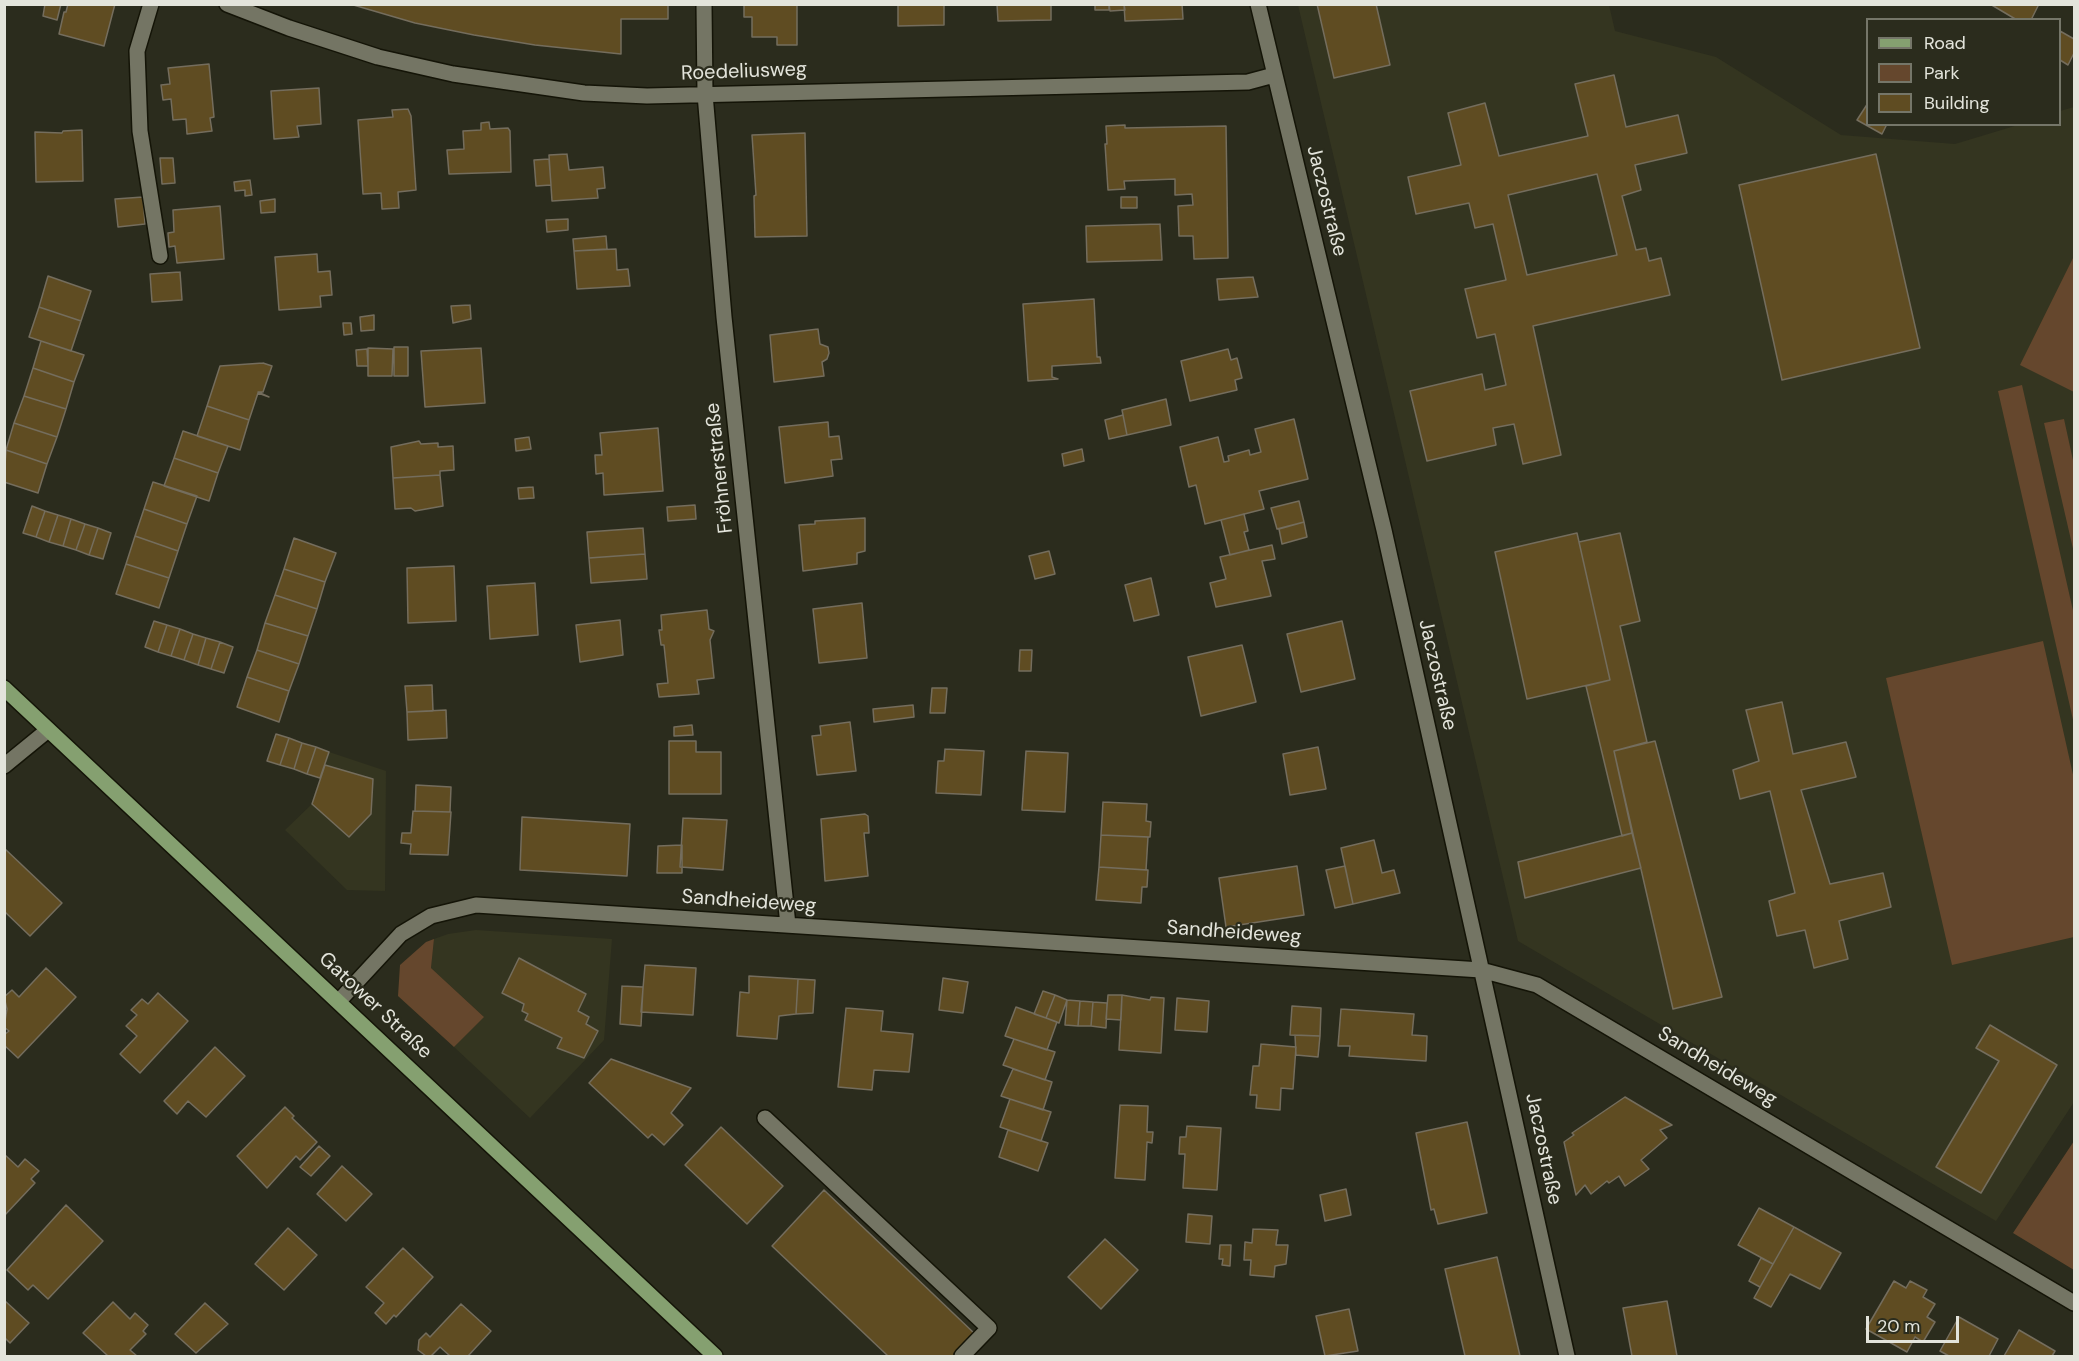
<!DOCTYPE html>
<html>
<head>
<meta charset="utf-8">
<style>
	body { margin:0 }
	#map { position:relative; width:2079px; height:1361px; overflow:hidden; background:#2b2c1d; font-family:"DM Sans",sans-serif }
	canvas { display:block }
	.frame { position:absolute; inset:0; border:6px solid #e3e4db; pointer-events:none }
	.legend { position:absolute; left:1866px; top:18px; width:195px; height:108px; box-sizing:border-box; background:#2b2c1d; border:2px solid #757669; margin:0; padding:8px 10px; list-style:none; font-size:18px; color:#e3e4db }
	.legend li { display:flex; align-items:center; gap:12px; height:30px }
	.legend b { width:30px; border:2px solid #757669 }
	.scale { position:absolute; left:1866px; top:1316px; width:93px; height:27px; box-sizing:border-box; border:3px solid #e3e4db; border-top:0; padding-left:8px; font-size:18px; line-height:21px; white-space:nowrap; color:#e3e4db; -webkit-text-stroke:4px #2b2c1d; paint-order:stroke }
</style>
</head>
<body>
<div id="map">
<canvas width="2079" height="1361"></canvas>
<div class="frame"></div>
<ul class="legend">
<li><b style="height:8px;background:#85a070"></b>Road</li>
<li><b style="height:16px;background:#65472d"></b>Park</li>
<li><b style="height:16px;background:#5f4c22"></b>Building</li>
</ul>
<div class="scale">20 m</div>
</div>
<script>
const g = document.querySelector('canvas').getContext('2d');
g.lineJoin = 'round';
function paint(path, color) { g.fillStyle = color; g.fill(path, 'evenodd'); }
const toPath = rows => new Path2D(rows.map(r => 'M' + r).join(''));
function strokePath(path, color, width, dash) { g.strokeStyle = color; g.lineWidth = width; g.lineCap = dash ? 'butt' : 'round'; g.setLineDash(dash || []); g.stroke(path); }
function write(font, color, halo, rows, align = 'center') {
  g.font = font + ' "DM Sans",sans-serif'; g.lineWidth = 4.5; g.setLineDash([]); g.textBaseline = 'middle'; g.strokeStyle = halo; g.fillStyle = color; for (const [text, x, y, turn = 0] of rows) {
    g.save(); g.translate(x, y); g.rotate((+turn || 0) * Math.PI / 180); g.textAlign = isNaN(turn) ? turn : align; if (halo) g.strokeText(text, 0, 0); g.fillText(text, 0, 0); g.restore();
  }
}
const built = toPath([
	[1298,5,1609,5,1615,31,1716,57,1841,135,1955,144,2018,125,2060,124,2060,111,2074,107,2074,1102,1996,1221,1518,941],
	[329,752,386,771,385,891,347,890,285,830,312,804],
	[476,930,612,939,604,1040,530,1118,454,1047,483,1016,431,968,434,939,448,934]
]);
const green = toPath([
	[2074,256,2074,392,2020,365],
	[2022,385,2074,615,2074,724,1998,391],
	[2064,419,2074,465,2074,553,2044,423],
	[2043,641,2074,779,2074,937,1952,965,1886,678],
	[434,939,431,968,484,1017,454,1047,398,996,400,965,426,942],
	[2074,1141,2074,1270,2013,1233]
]);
const building = toPath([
	[45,4,61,4,57,20,43,16,45,4],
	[68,4,115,4,104,46,59,34,64,12,66,12,68,4],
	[350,4,668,4,668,19,621,19,621,54,535,45,474,35,415,23,350,4],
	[744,4,797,4,797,45,777,45,777,37,752,37,752,17,744,17,744,4],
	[898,4,944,4,944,25,898,26,898,4],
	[997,4,1051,4,1051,20,998,21,997,4],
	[1095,4,1109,4,1109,10,1095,10,1095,4],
	[1109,4,1124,4,1125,10,1110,11,1109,4],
	[1124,4,1182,4,1183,19,1125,21,1124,4],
	[1317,4,1376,4,1390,65,1334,78,1317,4],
	[1990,4,2039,4,2031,20,2017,20,1990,4],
	[2060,31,2074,39,2074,53,2068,65,2060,60,2060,31],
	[209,64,214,117,210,118,212,131,187,134,186,119,173,120,171,99,163,100,161,85,170,84,168,68,209,64],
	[1614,75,1626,127,1678,115,1687,153,1635,165,1641,190,1622,196,1636,250,1646,248,1649,261,1661,258,1670,295,1533,326,1561,455,1523,464,1514,424,1493,428,1496,445,1427,461,1410,391,1482,374,1485,390,1506,385,1495,334,1477,338,1465,289,1506,280,1493,224,1475,228,1469,203,1416,214,1408,177,1461,165,1448,113,1485,103,1499,156,1588,136,1575,84,1614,75],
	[1597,174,1617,255,1527,275,1508,195,1597,174],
	[319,88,321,124,297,126,299,137,274,139,271,91,319,88],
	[1868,103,1868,124,1887,124,1882,134,1857,120,1868,103],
	[408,109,411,116,416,190,398,192,399,208,382,209,381,193,363,194,358,120,393,117,392,110,408,109],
	[489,122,490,129,508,128,510,131,511,172,449,174,447,150,464,149,463,131,481,130,481,123,489,122],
	[1125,125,1125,128,1226,126,1228,258,1194,259,1193,236,1179,236,1178,206,1193,205,1192,194,1175,195,1175,179,1124,181,1125,189,1108,190,1105,144,1107,144,1106,126,1125,125],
	[82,130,83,181,36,182,35,132,62,133,63,131,82,130],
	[805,133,807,236,755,237,754,196,756,195,752,135,805,133],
	[567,154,569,170,603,167,605,188,597,189,598,198,552,201,549,155,567,154],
	[1876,154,1920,348,1782,380,1739,185,1876,154],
	[160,158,173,158,175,183,162,184,160,158],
	[549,159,551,185,536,186,534,160,549,159],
	[250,180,252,195,245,196,245,190,235,191,234,182,250,180],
	[143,197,145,224,118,227,115,199,143,197],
	[1121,197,1137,197,1137,208,1121,208,1121,197],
	[275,199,275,212,261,213,260,201,275,199],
	[220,206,224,259,177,263,175,246,169,247,168,233,174,232,173,210,220,206],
	[568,219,568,230,547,232,546,220,568,219],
	[1160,224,1162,260,1087,262,1086,226,1160,224],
	[606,236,607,249,574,251,573,239,606,236],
	[616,249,617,270,628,269,630,286,577,289,574,251,616,249],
	[317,254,318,272,330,271,332,295,320,296,321,307,279,310,275,257,317,254],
	[180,272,182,300,152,302,150,274,180,272],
	[48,276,91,291,81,321,39,307,48,276],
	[1253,277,1258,297,1219,300,1217,279,1253,277],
	[1094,299,1097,357,1100,357,1101,363,1052,366,1052,377,1058,379,1028,381,1023,304,1094,299],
	[470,305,471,319,453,323,451,306,470,305],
	[39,307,81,321,71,351,29,337,39,307],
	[374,315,374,330,361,331,360,317,374,315],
	[343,323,351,323,352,334,344,335,343,323],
	[818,329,820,344,828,347,829,353,827,359,822,362,824,376,774,382,770,335,818,329],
	[41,341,84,355,74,382,33,368,41,341],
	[394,347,408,347,408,376,394,376,394,347],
	[368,348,393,349,392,376,368,376,368,348],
	[481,348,485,403,425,407,421,351,481,348],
	[367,349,368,366,357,366,356,350,367,349],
	[1228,349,1231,360,1237,358,1242,378,1235,380,1237,390,1190,401,1181,361,1228,349],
	[263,363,272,366,263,392,258,392,269,397,258,393,249,420,207,406,220,366,263,363],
	[33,368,74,382,66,409,24,396,33,368],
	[24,396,66,409,57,437,14,423,24,396],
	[1166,399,1171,425,1127,435,1122,410,1166,399],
	[207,406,249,420,240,450,197,436,207,406],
	[1123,415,1127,435,1109,439,1105,420,1123,415],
	[1294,419,1308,479,1259,491,1264,509,1205,524,1196,485,1189,487,1180,447,1218,437,1224,462,1229,461,1228,456,1249,450,1250,455,1261,452,1255,429,1294,419],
	[828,422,829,437,839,436,842,459,831,460,833,476,785,483,779,427,828,422],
	[14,423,57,437,47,464,6,450,14,423],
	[658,428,663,491,604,495,603,473,596,474,595,455,602,455,600,433,658,428],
	[183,431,228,446,218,473,174,458,183,431],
	[529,437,531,449,516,451,515,439,529,437],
	[419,441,421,444,438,443,438,447,453,446,454,470,440,471,440,475,393,478,391,447,419,441],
	[1082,449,1084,461,1064,466,1062,454,1082,449],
	[6,450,47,464,38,493,4,482,6,450],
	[174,458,218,473,209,501,164,486,174,458],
	[440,475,443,506,415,511,411,508,395,509,393,478,440,475],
	[153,482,197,496,187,524,144,509,153,482],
	[533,487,534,498,519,499,518,488,533,487],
	[1299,501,1304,522,1277,529,1271,508,1299,501],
	[695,505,696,519,668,521,667,507,695,505],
	[32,506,45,511,36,537,23,533,32,506],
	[144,509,187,524,178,551,135,536,144,509],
	[45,511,58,515,49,542,36,537,45,511],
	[1244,514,1248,531,1244,532,1249,550,1230,555,1221,520,1244,514],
	[58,515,71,519,63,546,49,542,58,515],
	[865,518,865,551,857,553,857,564,803,571,799,525,815,524,815,521,865,518],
	[71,519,85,524,76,550,63,546,71,519],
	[1304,522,1307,537,1282,544,1279,529,1304,522],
	[85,524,98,528,89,555,76,550,85,524],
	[98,528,111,533,103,559,89,555,98,528],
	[643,528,645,554,589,558,587,532,643,528],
	[1577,533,1610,680,1527,699,1495,552,1577,533],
	[1620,533,1640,621,1620,626,1647,742,1614,751,1632,833,1622,836,1586,686,1610,680,1579,542,1620,533],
	[135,536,178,551,169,578,126,564,135,536],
	[294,538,336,553,325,582,284,569,294,538],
	[1272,545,1275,559,1262,561,1271,596,1216,607,1210,583,1226,579,1220,557,1272,545],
	[1049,551,1055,574,1035,579,1029,556,1049,551],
	[645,554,647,579,591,583,589,558,645,554],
	[126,564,169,578,159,608,116,594,126,564],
	[454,566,456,621,408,623,407,568,454,566],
	[284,569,325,582,317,609,275,595,284,569],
	[1151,578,1159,615,1134,621,1125,585,1151,578],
	[535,583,538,635,490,639,487,586,535,583],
	[275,595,317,609,308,636,265,623,275,595],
	[862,603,867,658,819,663,813,609,862,603],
	[707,610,709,629,714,631,710,640,714,678,697,680,699,694,659,697,657,684,668,683,664,645,661,645,659,630,662,630,661,615,707,610],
	[620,620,623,655,580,662,576,625,620,620],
	[154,621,167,625,158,652,145,647,154,621],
	[1342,621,1355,679,1301,692,1287,634,1342,621],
	[265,623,308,636,299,664,257,650,265,623],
	[167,625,180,629,171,656,158,652,167,625],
	[180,629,193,634,184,660,171,656,180,629],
	[193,634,206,638,198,665,184,660,193,634],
	[206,638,220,642,211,669,198,665,206,638],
	[220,642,233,647,224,673,211,669,220,642],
	[1242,645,1256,702,1201,716,1188,657,1242,645],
	[257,650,299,664,289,691,247,677,257,650],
	[1020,650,1032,650,1031,671,1019,671,1020,650],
	[247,677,289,691,279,722,237,707,247,677],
	[432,685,433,711,407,712,405,686,432,685],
	[932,688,947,688,945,713,930,713,932,688],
	[1782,702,1793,754,1846,742,1856,777,1801,790,1830,884,1883,873,1891,907,1839,921,1848,959,1814,968,1805,930,1777,936,1769,901,1795,893,1770,791,1740,799,1733,770,1759,761,1746,710,1782,702],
	[913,705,914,717,874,722,873,709,913,705],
	[446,710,447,738,408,740,407,712,446,710],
	[850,722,856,771,817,775,812,736,821,735,820,726,850,722],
	[692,725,693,735,674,736,674,727,692,725],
	[276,734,289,738,280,765,267,761,276,734],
	[289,738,302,743,294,769,280,765,289,738],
	[669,741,696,741,696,752,721,752,721,794,669,794,669,741],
	[1655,741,1722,997,1673,1009,1614,751,1655,741],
	[302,743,316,747,307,774,294,769,302,743],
	[316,747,329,752,320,778,307,774,316,747],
	[1318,747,1326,789,1290,795,1283,754,1318,747],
	[945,749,984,751,981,795,936,793,938,761,944,761,945,749],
	[1026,751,1068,753,1065,812,1022,810,1026,751],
	[325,765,373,779,371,814,349,837,312,804,325,765],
	[416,785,451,787,450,812,415,811,416,785],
	[1103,802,1147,804,1146,821,1151,822,1150,837,1101,835,1103,802],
	[413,811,451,812,448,855,410,854,411,844,401,843,402,833,411,833,413,811],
	[865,814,868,816,869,833,864,833,868,876,825,881,821,819,865,814],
	[522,817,630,824,627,876,520,870,522,817],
	[683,818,727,820,723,870,680,867,683,818],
	[1632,833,1641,868,1525,898,1518,862,1632,833],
	[1101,835,1148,837,1146,870,1099,867,1101,835],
	[1374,840,1382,873,1394,870,1400,893,1353,904,1341,848,1374,840],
	[682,845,682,873,657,873,658,846,682,845],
	[4,848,62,903,30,936,4,911,4,848],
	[1297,866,1304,915,1226,927,1219,878,1297,866],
	[1345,866,1353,904,1335,908,1326,870,1345,866],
	[1099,867,1148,870,1147,887,1142,887,1141,903,1096,900,1099,867],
	[519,958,586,994,578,1011,589,1017,586,1024,598,1031,584,1058,557,1048,562,1038,525,1020,528,1014,522,1011,524,1004,502,993,519,958],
	[645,965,696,968,693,1015,641,1012,645,965],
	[46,968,76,997,18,1058,4,1045,4,1035,9,1031,4,1027,7,1009,4,997,12,990,19,997,46,968],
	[749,976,798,979,796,1014,779,1016,777,1039,737,1036,740,992,749,993,749,976],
	[943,978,968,982,963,1013,939,1010,943,978],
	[798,979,815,980,813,1013,796,1014,798,979],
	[622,986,643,987,641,1026,620,1024,622,986],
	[1043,991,1055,995,1046,1018,1034,1014,1043,991],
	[158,993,188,1021,140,1073,120,1054,137,1036,126,1026,137,1015,131,1010,142,999,148,1004,158,993],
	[1055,995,1067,1000,1059,1023,1046,1018,1055,995],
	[1108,995,1122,995,1121,1020,1106,1019,1108,995],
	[1122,995,1150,1000,1151,997,1164,998,1161,1053,1119,1050,1122,995],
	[1177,998,1209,1001,1207,1032,1175,1030,1177,998],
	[1067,1000,1080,1001,1078,1026,1065,1025,1067,1000],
	[1080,1001,1093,1002,1091,1026,1078,1026,1080,1001],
	[1093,1002,1107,1003,1106,1028,1091,1026,1093,1002],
	[1292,1006,1321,1008,1320,1036,1290,1035,1292,1006],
	[1016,1007,1057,1022,1047,1050,1005,1036,1016,1007],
	[846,1008,883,1011,881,1031,913,1034,909,1072,874,1070,872,1090,838,1087,846,1008],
	[1341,1009,1414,1014,1412,1035,1427,1036,1426,1061,1349,1056,1350,1046,1338,1046,1341,1009],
	[1990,1025,2057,1065,1981,1193,1936,1167,1999,1061,1976,1048,1990,1025],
	[1295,1035,1320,1036,1318,1057,1296,1055,1295,1035],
	[1014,1039,1055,1052,1045,1080,1003,1065,1014,1039],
	[1261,1044,1296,1047,1293,1089,1281,1088,1280,1110,1256,1108,1257,1095,1250,1095,1253,1066,1259,1066,1261,1044],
	[215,1047,245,1076,206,1117,188,1101,177,1114,164,1101,215,1047],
	[611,1059,691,1088,671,1113,683,1125,664,1145,652,1134,648,1138,589,1083,611,1059],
	[1013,1069,1052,1082,1043,1110,1001,1096,1013,1069],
	[1625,1097,1672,1125,1660,1130,1667,1138,1641,1160,1649,1169,1625,1186,1619,1176,1609,1183,1607,1181,1591,1194,1585,1185,1576,1195,1564,1142,1574,1135,1572,1133,1625,1097],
	[1010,1099,1051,1112,1041,1141,1000,1127,1010,1099],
	[1120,1105,1148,1106,1147,1132,1153,1132,1152,1143,1147,1142,1145,1180,1115,1178,1120,1105],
	[285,1107,294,1116,292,1118,317,1142,300,1160,296,1156,267,1188,237,1156,285,1107],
	[1467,1122,1487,1213,1438,1224,1434,1209,1431,1210,1416,1133,1467,1122],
	[1187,1126,1221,1128,1217,1190,1183,1188,1185,1154,1179,1154,1180,1137,1186,1137,1187,1126],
	[721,1127,783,1186,747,1224,685,1165,721,1127],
	[1008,1130,1048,1143,1038,1171,999,1157,1008,1130],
	[319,1146,330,1156,311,1176,300,1167,319,1146],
	[4,1154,18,1167,25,1159,39,1171,31,1179,35,1183,4,1216,4,1154],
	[342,1166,372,1194,346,1221,317,1194,342,1166],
	[1346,1189,1351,1215,1325,1221,1320,1195,1346,1189],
	[824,1190,975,1334,954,1356,888,1356,772,1246,824,1190],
	[66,1205,103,1241,48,1299,33,1285,28,1290,7,1270,66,1205],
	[1759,1208,1794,1227,1773,1264,1738,1245,1759,1208],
	[1188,1214,1212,1216,1210,1244,1186,1242,1188,1214],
	[1794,1227,1841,1253,1820,1289,1790,1274,1771,1307,1754,1298,1794,1227],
	[288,1228,317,1255,284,1290,255,1264,288,1228],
	[1253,1229,1278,1230,1276,1245,1288,1245,1286,1264,1275,1266,1274,1277,1250,1275,1251,1260,1244,1260,1245,1242,1252,1243,1253,1229],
	[1105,1239,1138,1270,1101,1309,1068,1277,1105,1239],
	[1220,1245,1231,1245,1230,1266,1222,1265,1223,1259,1219,1259,1220,1245],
	[403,1248,433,1277,396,1317,394,1315,386,1324,375,1313,384,1303,366,1287,403,1248],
	[1497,1257,1520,1356,1465,1356,1445,1269,1497,1257],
	[1761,1258,1773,1264,1760,1287,1749,1281,1761,1258],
	[1894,1281,1906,1288,1910,1281,1927,1290,1923,1297,1935,1304,1927,1317,1935,1322,1923,1342,1915,1337,1907,1352,1866,1329,1894,1281],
	[4,1300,29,1323,10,1343,4,1337,4,1300],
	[1667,1301,1677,1356,1632,1356,1623,1308,1667,1301],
	[113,1302,130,1319,135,1313,148,1325,143,1331,146,1334,130,1350,137,1356,108,1356,83,1333,113,1302],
	[205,1303,228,1324,196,1353,175,1334,205,1303],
	[461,1304,491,1331,468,1356,450,1356,440,1347,431,1356,426,1356,418,1350,419,1340,426,1333,430,1337,461,1304],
	[1349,1309,1358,1351,1325,1356,1316,1316,1349,1309],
	[1959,1317,1998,1339,1989,1356,1949,1356,1940,1351,1959,1317],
	[2019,1330,2055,1351,2052,1356,2004,1356,2019,1330]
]);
const minor = toPath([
	[151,4,137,51,140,131,160,256],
	[227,4,289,28,378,57,453,74,584,93,647,96,1248,82,1274,75],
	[704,4,705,94,724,317,788,925],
	[1258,4,1384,530,1567,1356],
	[4,766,48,730],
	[339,1001,401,934,431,916,476,905,1481,970,1537,985,2074,1303],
	[765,1118,989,1328,962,1356]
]);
const major = toPath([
	[4,688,715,1356]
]);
const streetNames = [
	["Roedeliusweg",744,72,-2],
	["Jaczostraße",1326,201,76],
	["Fröhnerstraße",720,468,-96],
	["Jaczostraße",1437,675,77],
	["Sandheideweg",749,902,4],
	["Sandheideweg",1234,933,4],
	["Gatower Straße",375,1006,43],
	["Sandheideweg",1717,1067,31],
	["Jaczostraße",1543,1149,78]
];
paint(built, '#343520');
paint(green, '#65472d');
paint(building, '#5f4c22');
strokePath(building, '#746d5d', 1.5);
strokePath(minor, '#141407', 18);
strokePath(major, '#141407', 18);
strokePath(minor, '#747564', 15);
strokePath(major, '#85a070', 15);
write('20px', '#e3e4db', '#2b2c1d', streetNames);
</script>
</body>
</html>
